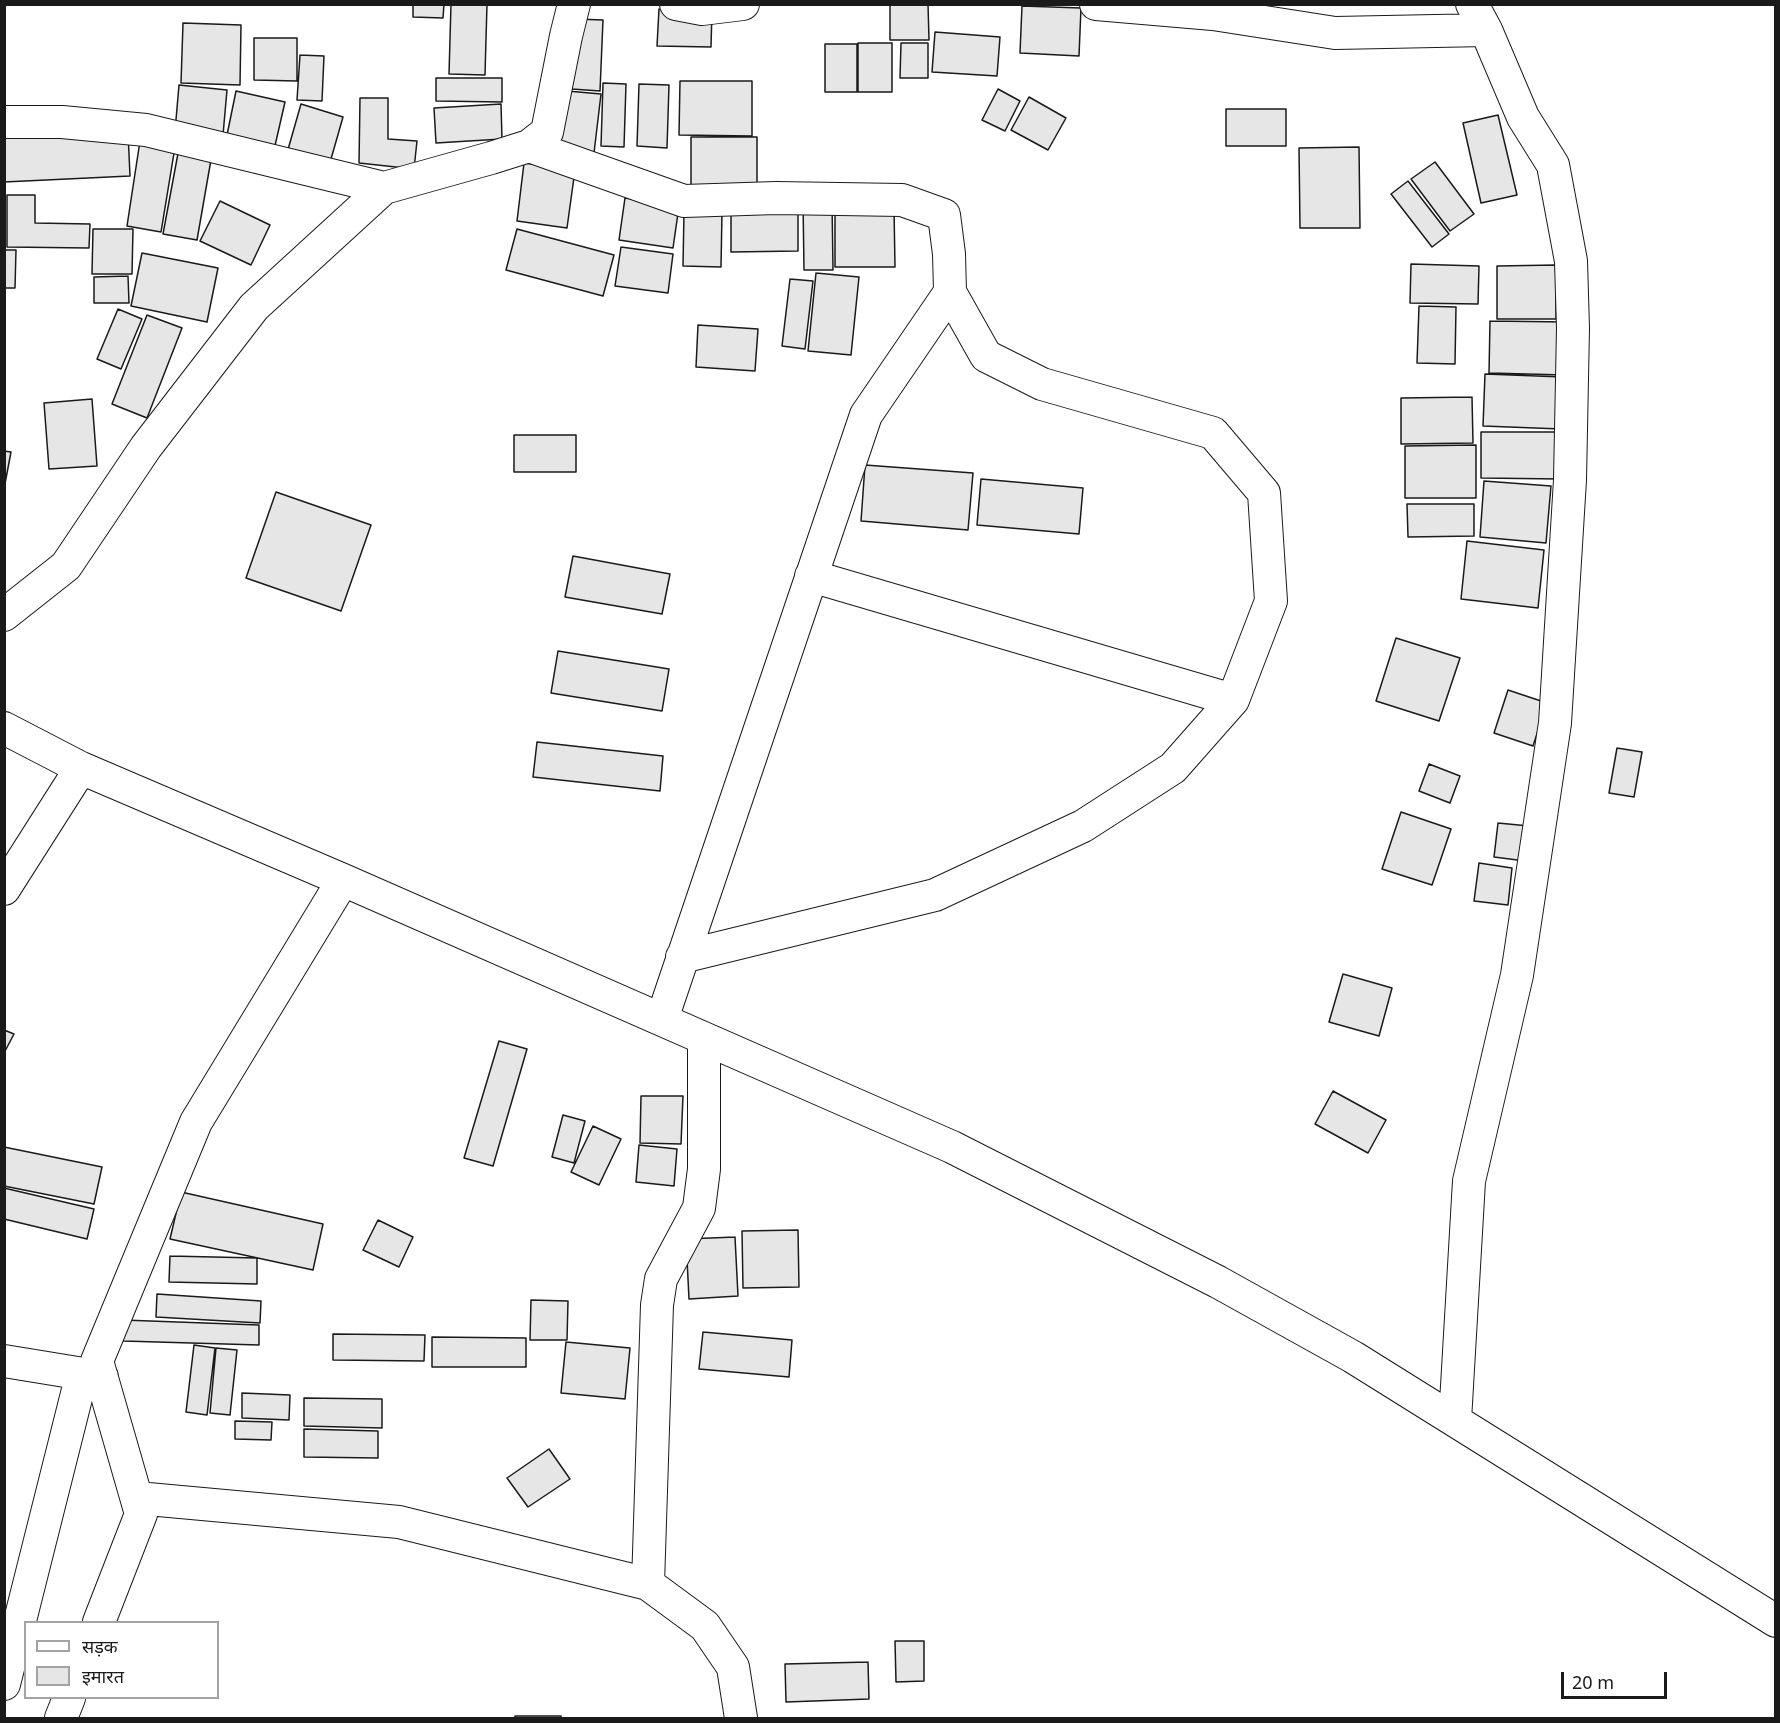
<!DOCTYPE html>
<html>
<head>
<meta charset="utf-8">
<style>
	body { margin:0 }
	#map { position:relative; width:1780px; height:1723px; overflow:hidden; background:#fff; font-family:"Noto Sans","Noto Sans Devanagari",sans-serif }
	canvas { display:block }
	.frame { position:absolute; inset:0; border:6px solid #1a1a1a; pointer-events:none }
	.legend { position:absolute; left:24px; top:1621px; width:195px; height:78px; box-sizing:border-box; background:#fff; border:2px solid #a3a3a3; margin:0; padding:8px 10px; list-style:none; font-size:18px; color:#1a1a1a }
	.legend li { display:flex; align-items:center; gap:12px; height:30px }
	.legend b { width:30px; border:2px solid #a3a3a3 }
	.scale { position:absolute; left:1561px; top:1672px; width:106px; height:27px; box-sizing:border-box; border:3px solid #1a1a1a; border-top:0; padding-left:8px; font-size:18px; line-height:21px; white-space:nowrap; color:#1a1a1a; -webkit-text-stroke:4px #fff; paint-order:stroke }
</style>
</head>
<body>
<div id="map">
<canvas width="1780" height="1723"></canvas>
<div class="frame"></div>
<ul class="legend">
<li><b style="height:8px;background:#fff"></b>सड़क</li>
<li><b style="height:16px;background:#e6e6e6"></b>इमारत</li>
</ul>
<div class="scale">20 m</div>
</div>
<script>
const g = document.querySelector('canvas').getContext('2d');
g.lineJoin = 'round';
function paint(path, color) { g.fillStyle = color; g.fill(path, 'evenodd'); }
const toPath = rows => new Path2D(rows.map(r => 'M' + r).join(''));
function strokePath(path, color, width, dash) { g.strokeStyle = color; g.lineWidth = width; g.lineCap = dash ? 'butt' : 'round'; g.setLineDash(dash || []); g.stroke(path); }
const building = toPath([
	[413,4,444,4,443,18,413,17,413,4],
	[451,4,487,4,485,75,449,74,451,4],
	[890,4,928,4,929,40,890,40,890,4],
	[1022,6,1081,8,1079,56,1020,53,1022,6],
	[659,9,712,10,711,47,657,46,659,9],
	[576,19,603,20,600,91,572,89,576,19],
	[183,23,241,25,240,85,181,83,183,23],
	[935,32,1000,37,997,76,932,72,935,32],
	[254,38,297,38,297,81,254,80,254,38],
	[858,43,892,43,892,92,858,92,858,43],
	[901,43,928,43,928,78,900,78,901,43],
	[825,44,857,44,857,92,825,92,825,44],
	[300,55,324,56,322,101,297,100,300,55],
	[436,78,502,78,502,102,436,101,436,78],
	[680,81,752,81,752,136,679,135,680,81],
	[603,83,626,84,624,147,601,146,603,83],
	[639,84,669,85,667,148,637,146,639,84],
	[179,85,227,90,223,135,175,131,179,85],
	[998,89,1020,101,1005,131,982,120,998,89],
	[236,91,285,102,274,150,226,140,236,91],
	[567,91,601,94,594,153,560,150,567,91],
	[1029,97,1066,118,1048,150,1011,130,1029,97],
	[360,98,388,98,388,139,417,141,414,169,359,163,360,98],
	[301,104,343,117,329,166,287,153,301,104],
	[501,104,502,139,436,143,434,108,501,104],
	[1226,109,1286,109,1286,146,1226,146,1226,109],
	[1498,115,1517,195,1481,203,1463,123,1498,115],
	[128,132,130,176,4,182,4,137,128,132],
	[691,137,757,137,757,196,691,196,691,137],
	[140,141,175,147,161,232,127,226,140,141],
	[1359,147,1360,228,1300,228,1299,148,1359,147],
	[179,148,212,154,197,240,163,234,179,148],
	[1435,162,1474,214,1450,231,1411,179,1435,162],
	[524,163,575,170,567,228,517,221,524,163],
	[1408,181,1449,234,1432,247,1391,194,1408,181],
	[7,195,35,195,35,223,90,224,89,248,7,247,7,195],
	[625,198,679,206,673,248,619,240,625,198],
	[220,201,270,225,251,265,200,241,220,201],
	[803,201,832,201,833,270,804,270,803,201],
	[798,203,798,251,731,252,731,204,798,203],
	[835,208,894,208,895,267,835,267,835,208],
	[684,212,722,213,721,267,683,266,684,212],
	[93,229,133,229,132,274,92,274,93,229],
	[517,229,614,255,603,296,506,270,517,229],
	[621,247,673,254,668,293,615,286,621,247],
	[4,250,16,250,15,288,4,288,4,250],
	[142,253,218,268,207,322,131,306,142,253],
	[1411,264,1479,266,1478,304,1410,303,1411,264],
	[1556,265,1556,319,1497,319,1497,266,1556,265],
	[816,273,859,277,851,355,808,351,816,273],
	[128,276,129,303,94,303,94,277,128,276],
	[790,279,813,281,805,349,782,346,790,279],
	[1419,306,1456,307,1455,364,1417,363,1419,306],
	[118,309,142,319,121,369,97,359,118,309],
	[147,315,182,328,147,418,112,404,147,315],
	[1490,321,1567,322,1565,375,1489,373,1490,321],
	[698,325,758,329,755,371,696,367,698,325],
	[1485,374,1563,377,1561,429,1483,426,1485,374],
	[1472,397,1473,443,1401,444,1401,398,1472,397],
	[92,399,97,466,49,469,44,403,92,399],
	[1481,432,1561,432,1560,479,1481,478,1481,432],
	[514,435,576,435,576,472,514,472,514,435],
	[1476,445,1476,498,1405,498,1405,446,1476,445],
	[4,451,11,452,4,489,4,451],
	[865,465,973,473,968,530,861,521,865,465],
	[981,479,1083,488,1079,534,977,525,981,479],
	[1484,481,1551,486,1546,543,1480,537,1484,481],
	[276,492,371,525,341,611,246,578,276,492],
	[1407,504,1474,504,1474,536,1408,537,1407,504],
	[1467,541,1544,550,1538,608,1461,599,1467,541],
	[573,556,670,574,662,614,565,597,573,556],
	[1396,638,1460,658,1439,721,1376,701,1396,638],
	[558,651,669,669,662,711,551,693,558,651],
	[1508,690,1547,703,1533,746,1494,733,1508,690],
	[537,742,663,756,660,791,533,777,537,742],
	[1617,748,1642,752,1634,797,1609,793,1617,748],
	[1429,764,1460,776,1450,803,1419,791,1429,764],
	[1401,812,1451,829,1432,885,1382,869,1401,812],
	[1498,823,1529,826,1525,861,1494,857,1498,823],
	[1479,863,1512,868,1508,905,1474,901,1479,863],
	[1343,974,1392,988,1379,1036,1329,1022,1343,974],
	[4,1030,14,1034,4,1053,4,1030],
	[499,1041,527,1049,493,1166,464,1158,499,1041],
	[1333,1091,1386,1120,1368,1153,1315,1124,1333,1091],
	[641,1096,683,1096,681,1144,640,1143,641,1096],
	[563,1115,585,1121,574,1163,552,1157,563,1115],
	[593,1126,621,1139,599,1185,571,1172,593,1126],
	[639,1145,677,1149,674,1186,636,1182,639,1145],
	[4,1147,102,1167,94,1204,4,1186,4,1147],
	[4,1188,94,1209,87,1239,4,1219,4,1188],
	[181,1192,323,1224,313,1270,170,1239,181,1192],
	[378,1220,413,1237,399,1267,363,1250,378,1220],
	[798,1230,799,1287,743,1288,742,1231,798,1230],
	[735,1237,738,1296,689,1299,686,1239,735,1237],
	[170,1256,257,1258,257,1284,169,1282,170,1256],
	[157,1294,261,1301,260,1323,156,1317,157,1294],
	[531,1300,568,1301,567,1340,530,1340,531,1300],
	[123,1320,259,1325,259,1345,123,1341,123,1320],
	[703,1332,792,1340,789,1377,699,1369,703,1332],
	[333,1334,425,1335,424,1361,333,1360,333,1334],
	[432,1337,526,1338,526,1367,432,1367,432,1337],
	[566,1342,630,1348,625,1399,561,1393,566,1342],
	[194,1345,215,1348,207,1415,186,1412,194,1345],
	[216,1348,237,1350,230,1415,210,1413,216,1348],
	[242,1393,290,1395,289,1420,242,1418,242,1393],
	[304,1398,382,1399,382,1428,304,1426,304,1398],
	[235,1421,272,1422,271,1440,235,1439,235,1421],
	[304,1429,378,1431,378,1458,304,1457,304,1429],
	[549,1449,570,1479,528,1507,507,1478,549,1449],
	[895,1641,924,1641,924,1681,896,1682,895,1641],
	[868,1662,869,1699,786,1702,785,1664,868,1662],
	[515,1716,561,1716,561,1718,515,1718,515,1716]
]);
const minor = toPath([
	[676,4,702,9,743,4],
	[1096,4,1213,14,1335,33,1486,30],
	[4,122,62,122,146,130,384,188],
	[529,146,684,201,776,198,902,200,944,215,949,254,950,292,866,415,662,1019],
	[811,576,1233,700],
	[4,615,66,566,146,447,254,307,384,188,491,158,529,146,547,132,566,36,574,4],
	[4,728,81,768,343,880,952,1147,1218,1282,1353,1357,1776,1621],
	[4,889,81,768],
	[682,957,935,895,1083,826,1173,768,1233,700,1271,601,1264,493,1213,433,1042,384,986,356,950,292],
	[704,1040,704,1169,699,1208,661,1279,657,1305,648,1584,705,1626,733,1667,741,1718],
	[4,1361,102,1377],
	[1455,1420,1469,1181,1517,975,1555,723,1570,480,1573,328,1571,261,1553,165,1523,117,1486,30,1472,4],
	[137,1498,399,1522,648,1584],
	[99,1622,141,1514,97,1361,196,1122,343,880],
	[4,1684,82,1374],
	[61,1718,69,1698]
]);
paint(building, '#e6e6e6');
strokePath(building, '#1a1a1a', 1.5);
strokePath(minor, '#1a1a1a', 34);
strokePath(minor, '#fff', 32);
</script>
</body>
</html>
